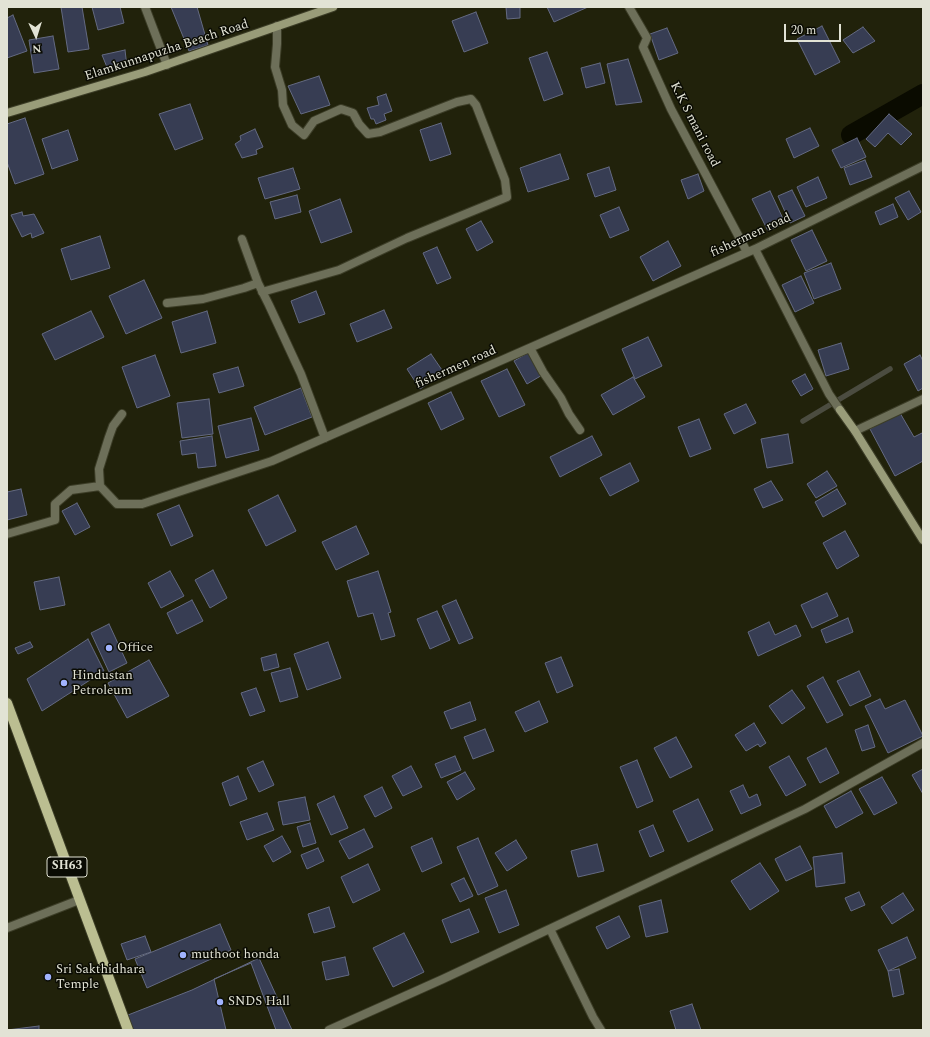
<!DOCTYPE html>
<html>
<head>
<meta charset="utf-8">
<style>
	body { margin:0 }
	#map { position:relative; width:930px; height:1037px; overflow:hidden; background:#21220b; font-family:Spectral,serif }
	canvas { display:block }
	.frame { position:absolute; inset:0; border:8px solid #e2e3d5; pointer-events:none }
	.north { position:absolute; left:16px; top:16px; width:40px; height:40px; -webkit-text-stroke:3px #0a0b03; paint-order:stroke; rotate:176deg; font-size:11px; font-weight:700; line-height:16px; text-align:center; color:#e2e3d5 }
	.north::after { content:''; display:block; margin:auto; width:14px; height:18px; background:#e2e3d5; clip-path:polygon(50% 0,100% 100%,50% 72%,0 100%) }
	.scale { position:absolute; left:784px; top:24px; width:57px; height:18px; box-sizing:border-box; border:2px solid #e2e3d5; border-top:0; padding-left:5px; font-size:12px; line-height:14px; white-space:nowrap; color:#e2e3d5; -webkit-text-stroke:3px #0a0b03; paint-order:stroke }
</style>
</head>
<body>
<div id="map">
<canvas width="930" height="1037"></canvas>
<div class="frame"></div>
<div class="north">N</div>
<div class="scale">20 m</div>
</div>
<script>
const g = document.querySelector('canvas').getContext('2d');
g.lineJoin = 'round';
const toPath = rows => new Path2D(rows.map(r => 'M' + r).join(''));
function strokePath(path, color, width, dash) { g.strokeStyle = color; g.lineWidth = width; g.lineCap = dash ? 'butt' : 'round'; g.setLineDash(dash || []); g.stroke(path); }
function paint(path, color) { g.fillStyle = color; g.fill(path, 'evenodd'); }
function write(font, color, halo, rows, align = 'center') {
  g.font = font + ' Spectral,serif'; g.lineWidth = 3; g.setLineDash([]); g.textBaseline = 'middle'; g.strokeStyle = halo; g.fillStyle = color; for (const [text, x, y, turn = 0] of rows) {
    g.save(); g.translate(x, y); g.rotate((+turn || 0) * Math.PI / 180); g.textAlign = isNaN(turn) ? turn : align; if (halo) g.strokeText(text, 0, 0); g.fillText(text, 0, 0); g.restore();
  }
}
const stream = toPath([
	[803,421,890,369]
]);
const canal = toPath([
	[851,135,923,94]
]);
const building = toPath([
	[61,7,82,7,89,49,68,52,61,7],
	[92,7,120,7,124,23,98,30,92,7],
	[171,7,197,7,208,45,189,51,171,7],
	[506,7,520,7,520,18,507,19,506,7],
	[547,7,588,7,554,22,547,7],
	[476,12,488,43,464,52,452,21,476,12],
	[13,15,27,51,7,58,7,18,13,15],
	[822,26,840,62,815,75,797,39,822,26],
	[863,27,875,41,853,53,843,40,863,27],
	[667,28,678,53,659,60,650,34,667,28],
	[53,36,59,69,34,73,29,40,53,36],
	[125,50,127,67,109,72,102,55,125,50],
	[547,52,563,94,544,101,529,58,547,52],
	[628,59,642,102,616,105,607,64,628,59],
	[600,63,605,83,586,88,581,68,600,63],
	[319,76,330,105,301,114,288,86,319,76],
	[386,94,392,111,384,114,386,120,376,124,374,119,371,119,367,108,379,105,377,97,386,94],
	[190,104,203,139,175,150,159,114,190,104],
	[889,114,912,134,901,145,888,133,875,147,866,139,889,114],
	[25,118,44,174,15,184,7,162,7,124,25,118],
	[441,123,451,154,430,161,420,130,441,123],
	[810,128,819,146,794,158,786,139,810,128],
	[255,129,263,147,256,150,257,154,242,158,235,144,241,140,240,136,255,129],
	[68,130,78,160,52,169,42,139,68,130],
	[857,138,866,157,841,168,832,150,857,138],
	[560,154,569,179,528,192,520,168,560,154],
	[865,160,872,177,850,185,844,168,865,160],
	[609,167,616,190,595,197,587,174,609,167],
	[293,168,300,189,265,199,258,178,293,168],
	[698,174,704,191,688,199,681,180,698,174],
	[818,177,827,198,806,207,797,187,818,177],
	[792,190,805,216,790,223,778,196,792,190],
	[770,191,785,223,768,231,752,199,770,191],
	[909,191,921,212,908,220,895,198,909,191],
	[297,195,301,212,275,219,270,202,297,195],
	[340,199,352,232,321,243,309,211,340,199],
	[893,204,898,217,880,225,875,212,893,204],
	[619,207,629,230,610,238,600,215,619,207],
	[22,212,23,216,34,214,44,233,32,238,31,233,22,237,11,215,22,212],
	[481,221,493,242,477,251,466,229,481,221],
	[812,230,827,261,806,271,791,240,812,230],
	[100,236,110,268,71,280,61,249,100,236],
	[668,241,681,266,653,281,640,257,668,241],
	[437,247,451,278,437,284,423,253,437,247],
	[831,263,841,289,814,299,804,273,831,263],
	[801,276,814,303,795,312,782,285,801,276],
	[144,280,162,318,126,334,109,296,144,280],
	[316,291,325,314,299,323,291,301,316,291],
	[384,310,392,328,357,342,350,324,384,310],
	[91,311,104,337,55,360,42,334,91,311],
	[207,311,216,343,181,353,172,322,207,311],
	[648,337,662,366,635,379,622,349,648,337],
	[841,343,849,369,826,376,818,350,841,343],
	[531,351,544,374,527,384,514,361,531,351],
	[431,354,444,373,420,389,407,369,431,354],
	[155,355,170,396,137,408,122,367,155,355],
	[920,355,923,361,923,388,918,391,904,364,920,355],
	[238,367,244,386,219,393,213,374,238,367],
	[507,369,525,405,499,417,481,381,507,369],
	[805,374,813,389,801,396,792,381,805,374],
	[633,377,645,397,613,415,601,395,633,377],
	[301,388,312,417,265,435,254,407,301,388],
	[451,392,464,419,441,430,428,403,451,392],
	[209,399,213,434,182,438,177,403,209,399],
	[746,404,756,423,734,434,724,414,746,404],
	[900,413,914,437,922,433,923,435,923,461,895,476,870,429,900,413],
	[251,418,259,450,226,458,218,426,251,418],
	[699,419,711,449,690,457,678,427,699,419],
	[788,434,793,463,767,468,761,439,788,434],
	[212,436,216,466,198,468,196,453,182,455,180,441,212,436],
	[592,436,602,455,560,477,550,457,592,436],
	[630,463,639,481,610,496,600,478,630,463],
	[827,471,837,486,816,498,807,484,827,471],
	[771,481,783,500,763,508,754,489,771,481],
	[21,489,27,515,7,520,7,492,21,489],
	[837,489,846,504,823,517,815,502,837,489],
	[278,495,296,531,266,546,248,510,278,495],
	[77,503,90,527,75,535,62,511,77,503],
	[179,505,193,536,171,546,157,514,179,505],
	[356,526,369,554,336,570,322,542,356,526],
	[845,531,859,556,837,569,823,543,845,531],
	[213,570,227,598,210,608,195,580,213,570],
	[170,571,184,596,161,608,148,583,170,571],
	[378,571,391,612,388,613,395,636,381,640,373,613,358,617,347,581,378,571],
	[59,577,65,605,40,610,34,582,59,577],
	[827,593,838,616,812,628,801,605,827,593],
	[192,600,203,621,177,634,167,613,192,600],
	[456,600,473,638,459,644,442,606,456,600],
	[437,611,450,640,430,649,417,619,437,611],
	[848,618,853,632,826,643,821,630,848,618],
	[769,622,775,635,796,625,801,636,758,656,748,632,769,622],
	[109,624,127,663,109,672,91,633,109,624],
	[88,639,104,671,42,711,27,679,88,639],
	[30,642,33,647,18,654,15,648,30,642],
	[328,642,341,678,307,690,294,654,328,642],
	[276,654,279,667,264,671,261,658,276,654],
	[561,657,573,686,557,693,545,663,561,657],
	[149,660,169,696,127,718,108,683,149,660],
	[290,668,298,697,280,702,271,673,290,668],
	[859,671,871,696,850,706,837,681,859,671],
	[823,677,843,715,827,723,807,686,823,677],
	[256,688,265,711,250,716,241,693,256,688],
	[792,690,805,708,782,724,769,706,792,690],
	[880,699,885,709,905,700,923,736,888,753,865,706,880,699],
	[539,701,548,722,525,732,515,712,539,701],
	[470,702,476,720,451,729,444,712,470,702],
	[754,723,766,743,760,747,758,744,746,751,735,735,754,723],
	[868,725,875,747,862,751,855,730,868,725],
	[485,729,494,751,473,759,464,737,485,729],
	[676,737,692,767,670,778,654,748,676,737],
	[826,748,839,773,820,783,807,758,826,748],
	[455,756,461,770,441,778,435,764,455,756],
	[789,756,806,785,786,796,769,767,789,756],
	[637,760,653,801,637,808,620,767,637,760],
	[263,761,274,785,259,792,247,768,263,761],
	[411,766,422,787,403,796,392,776,411,766],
	[923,769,923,794,912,775,923,769],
	[465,772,475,789,457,800,447,782,465,772],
	[238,776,247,799,230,806,222,783,238,776],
	[882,777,897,803,874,815,859,789,882,777],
	[743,785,749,798,757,794,761,805,741,814,730,791,743,785],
	[382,787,392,808,375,817,364,796,382,787],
	[851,791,863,813,836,828,824,806,851,791],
	[334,796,348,828,331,835,317,804,334,796],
	[305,797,310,820,283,825,278,802,305,797],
	[698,799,713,830,688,842,673,811,698,799],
	[267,813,274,830,247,840,240,822,267,813],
	[310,823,316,843,303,847,297,827,310,823],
	[653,825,664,851,650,857,639,831,653,825],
	[364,829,373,847,349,859,339,841,364,829],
	[282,836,291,852,273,862,264,846,282,836],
	[432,838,442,863,422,872,411,847,432,838],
	[478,838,498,886,478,895,457,847,478,838],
	[516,840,527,858,507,871,495,853,516,840],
	[597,844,604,871,578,877,571,851,597,844],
	[800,846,812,869,786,881,775,859,800,846],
	[318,848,324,861,307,869,301,855,318,848],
	[842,853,845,883,816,887,813,857,842,853],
	[760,863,779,891,750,910,731,881,760,863],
	[368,864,380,890,353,903,341,877,368,864],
	[464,878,473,896,460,902,451,884,464,878],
	[506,890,519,925,499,933,485,898,506,890],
	[859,892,865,905,851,911,845,898,859,892],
	[903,893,914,910,892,924,881,907,903,893],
	[661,900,668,932,646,937,639,906,661,900],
	[329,907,335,927,314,933,308,914,329,907],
	[469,909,479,932,451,943,442,920,469,909],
	[619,916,630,937,607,949,596,927,619,916],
	[220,924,231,950,147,988,135,959,220,924],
	[404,933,424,972,393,987,373,948,404,933],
	[145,936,151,952,127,960,121,944,145,936],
	[907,937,916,958,888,971,878,950,907,937],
	[345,957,349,975,326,980,322,962,345,957],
	[259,958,292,1030,133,1030,128,1015,192,990,259,958],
	[251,963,276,1030,226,1030,214,979,251,963],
	[899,969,904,994,893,997,888,971,899,969],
	[692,1004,701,1030,676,1030,670,1011,692,1004],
	[39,1026,39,1030,7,1030,39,1026]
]);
const street = toPath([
	[145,7,167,65],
	[629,7,647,38,643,47,671,109,747,252],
	[242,239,258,283,269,305,301,374,325,438],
	[755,249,829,394,840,410],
	[262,292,339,270,407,238,507,197,505,180,476,105,471,99,457,102,380,132,368,134,359,124,353,113,341,109,314,121,304,135,292,125,283,105,282,90,275,67,277,44,277,26],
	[167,303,203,299,244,288,258,283],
	[530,348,543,372,561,398,569,414,580,430],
	[855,431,923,399],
	[100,486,99,469,109,437,113,426,122,414],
	[7,534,55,520,55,504,71,490,100,486,117,504,142,504,272,461,755,249,923,166],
	[7,928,79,900],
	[550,929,593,1017,601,1030],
	[329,1030,443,979,805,809,923,743]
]);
const secondary = toPath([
	[7,113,145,72,333,7],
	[840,410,855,431,923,540]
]);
const primary = toPath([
	[7,703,128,1030]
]);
const markers = [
	[109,648,4,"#a1b3fd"],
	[64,683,4,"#a1b3fd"],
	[183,955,4,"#a1b3fd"],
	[48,977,4,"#a1b3fd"],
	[220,1002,4,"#a1b3fd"]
];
const shields = [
	[67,867,40]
];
const shieldNames = [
	["SH63",67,867]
];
const streetNames = [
	["Elamkunnapuzha Beach Road",167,51,-18],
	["K.K S mani road",694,125,63],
	["fishermen road",751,236,-25],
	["fishermen road",456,368,-24]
];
const poiNames = [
	["Office",117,648],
	["Hindustan",72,676],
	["Petroleum",72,691],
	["muthoot honda",191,955],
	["Sri Sakthidhara",56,970],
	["Temple",56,985],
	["SNDS Hall",228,1002]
];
strokePath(stream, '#4b4c40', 5.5);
strokePath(canal, '#0a0b00', 20);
paint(building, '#373d53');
strokePath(building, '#646a82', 1);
strokePath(street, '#3c3d27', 10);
strokePath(secondary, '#3c3d27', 10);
strokePath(primary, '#3c3d27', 12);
strokePath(street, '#6d6f59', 8);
strokePath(secondary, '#999c79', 8);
strokePath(primary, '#bbbe91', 10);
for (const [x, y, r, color] of markers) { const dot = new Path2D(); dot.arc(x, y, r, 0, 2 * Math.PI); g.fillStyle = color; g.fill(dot); strokePath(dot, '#0a0b03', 1.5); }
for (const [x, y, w] of shields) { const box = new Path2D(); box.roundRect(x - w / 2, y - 10, w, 20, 3); g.fillStyle = '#0a0b03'; g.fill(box); strokePath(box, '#e2e3d5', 1); }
write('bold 12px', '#e2e3d5', null, shieldNames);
write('13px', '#e2e3d5', '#0a0b03', streetNames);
write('13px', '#e2e3d5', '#0a0b03', poiNames, 'left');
</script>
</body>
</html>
